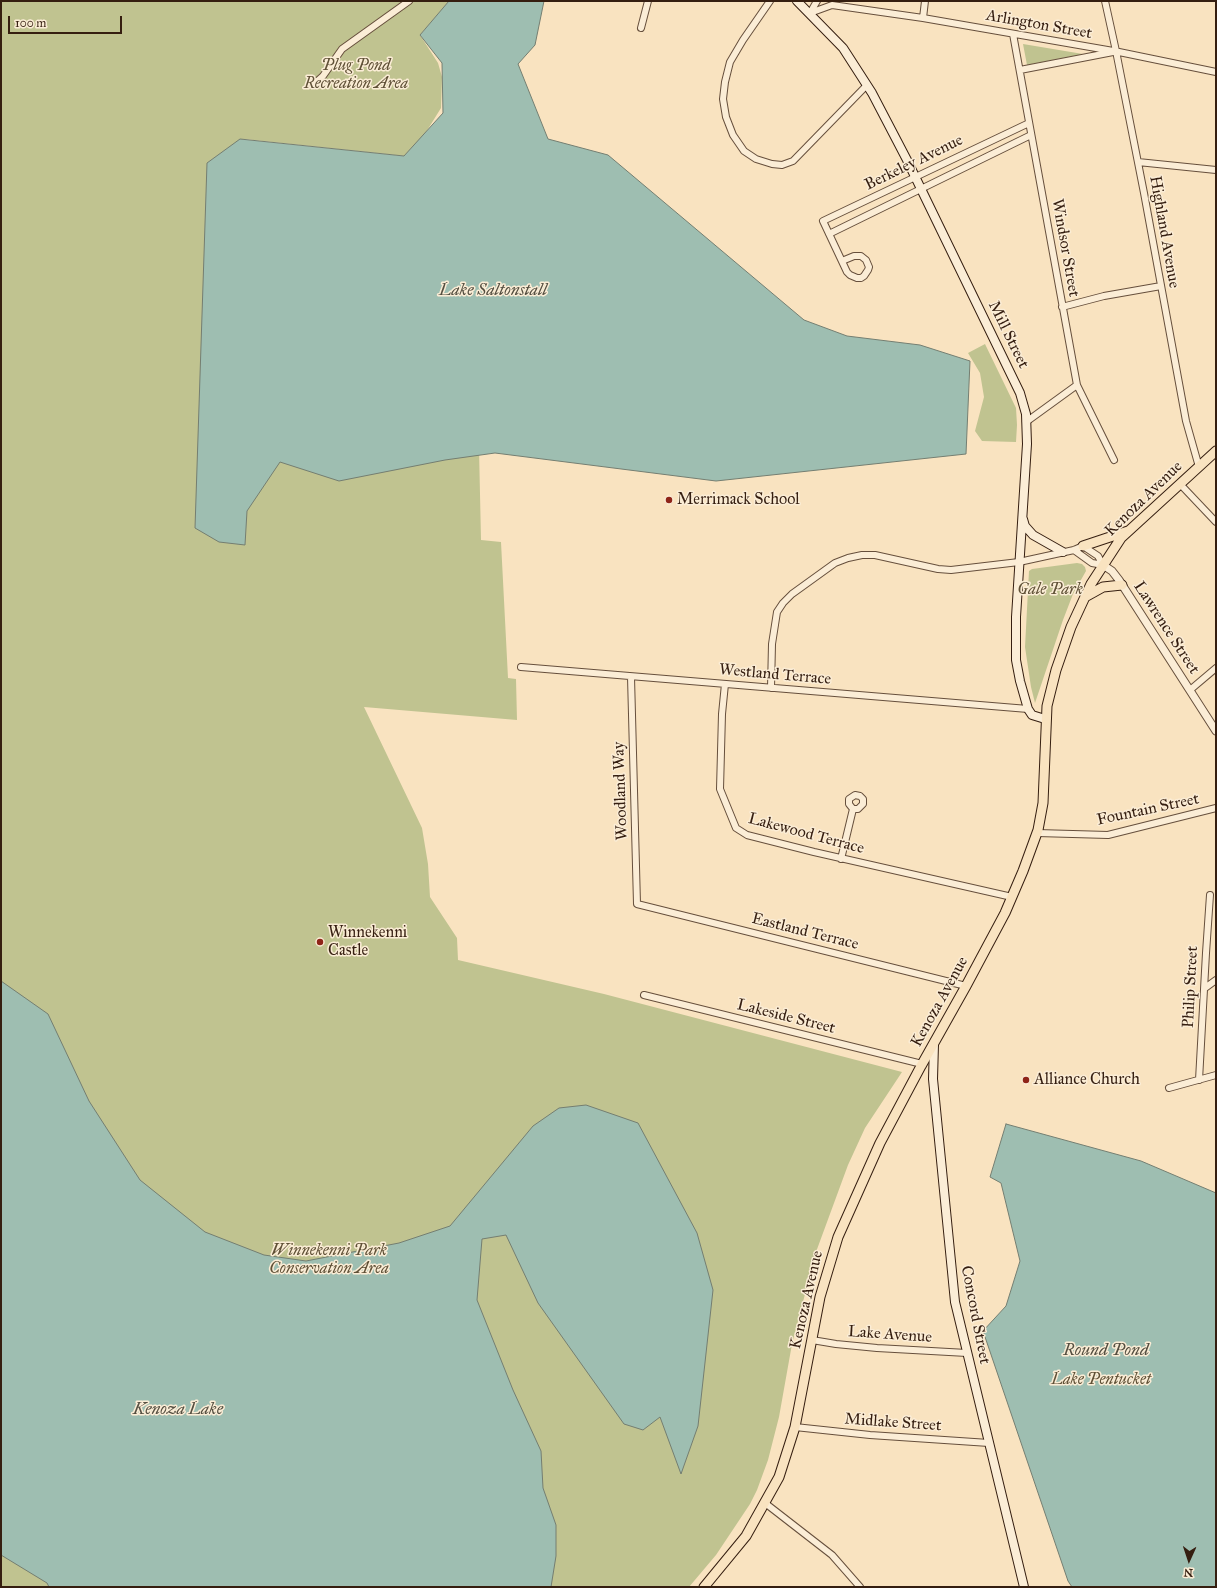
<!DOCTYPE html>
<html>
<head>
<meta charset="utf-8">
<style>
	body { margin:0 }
	#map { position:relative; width:1217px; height:1588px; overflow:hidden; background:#f9e3c0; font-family:"IM FELL Great Primer",serif }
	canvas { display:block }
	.frame { position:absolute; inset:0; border:2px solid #351e10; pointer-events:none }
	.north { position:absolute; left:1169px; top:1540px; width:40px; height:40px; -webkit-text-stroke:3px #fbedd6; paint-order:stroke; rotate:183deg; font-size:11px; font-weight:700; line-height:16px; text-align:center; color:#351e10 }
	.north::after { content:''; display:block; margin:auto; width:14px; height:18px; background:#351e10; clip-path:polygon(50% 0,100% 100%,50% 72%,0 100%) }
	.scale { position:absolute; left:8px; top:16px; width:114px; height:18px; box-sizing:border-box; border:2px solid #351e10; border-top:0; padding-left:5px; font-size:12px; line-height:14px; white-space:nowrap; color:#351e10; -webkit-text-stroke:3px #fbedd6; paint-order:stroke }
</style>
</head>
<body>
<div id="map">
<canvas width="1217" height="1588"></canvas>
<div class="frame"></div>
<div class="north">N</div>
<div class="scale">100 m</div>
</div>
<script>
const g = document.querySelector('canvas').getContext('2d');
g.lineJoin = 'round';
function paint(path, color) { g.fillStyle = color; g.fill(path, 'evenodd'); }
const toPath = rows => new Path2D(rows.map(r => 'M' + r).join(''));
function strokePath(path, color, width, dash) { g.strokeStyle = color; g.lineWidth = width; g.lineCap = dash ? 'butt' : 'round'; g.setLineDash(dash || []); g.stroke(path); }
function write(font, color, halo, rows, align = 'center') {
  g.font = font + ' "IM FELL Great Primer",serif'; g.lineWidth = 3; g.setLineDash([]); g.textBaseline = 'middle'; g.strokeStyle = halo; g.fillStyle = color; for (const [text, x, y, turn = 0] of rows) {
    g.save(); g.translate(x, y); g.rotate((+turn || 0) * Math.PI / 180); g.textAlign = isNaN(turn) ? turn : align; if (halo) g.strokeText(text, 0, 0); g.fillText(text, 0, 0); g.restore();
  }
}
const green = toPath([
	[1,1,450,1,420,35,438,63,442,77,441,108,423,137,404,156,244,139,233,145,243,505,279,453,479,448,481,540,501,542,508,678,516,679,517,720,364,707,422,828,428,864,430,897,457,938,458,960,604,994,902,1072,865,1128,848,1165,816,1252,792,1344,779,1417,768,1460,757,1490,750,1504,716,1555,689,1587,1,1587],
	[1023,44,1083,54,1027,65],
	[985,344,1016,408,1017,425,1016,442,982,441,975,431,984,397,980,373,968,353],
	[1077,563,1082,564,1085,567,1086,571,1073,594,1063,620,1035,703,1031,687,1025,647,1029,571,1032,569]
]);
const water = toPath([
	[449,1,544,1,535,45,518,64,548,139,608,155,804,320,847,336,920,345,970,361,966,454,716,481,495,453,445,460,339,481,280,462,247,511,245,545,219,542,195,528,207,163,240,139,404,156,443,113,442,63,420,35,449,1],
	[1,981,48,1014,89,1101,140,1180,205,1232,264,1255,306,1261,399,1243,450,1226,533,1126,559,1108,586,1105,638,1123,697,1233,713,1290,698,1426,681,1474,660,1417,643,1430,624,1424,538,1303,506,1235,482,1239,477,1300,513,1390,541,1451,543,1488,556,1525,556,1556,551,1587,49,1587,47,1583,1,1555,1,981],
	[1006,1124,1141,1161,1216,1193,1216,1587,1072,1587,1068,1581,983,1331,1006,1306,1020,1261,1001,1183,990,1177,1006,1124]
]);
const minor = toPath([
	[770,1,743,40,730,62,725,82,723,99,726,117,733,135,744,151,756,159,772,164,782,165,793,161,867,85],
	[1105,1,1116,51,1144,193,1186,421,1199,467],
	[810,13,832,5,923,18,1119,52,1216,72],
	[810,13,817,1],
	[923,18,925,1],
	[641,28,648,1],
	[1013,34,1077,385,1114,460],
	[1020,70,1113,52],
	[313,85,323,76,342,49,409,1],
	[1138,162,1216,170],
	[829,234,1031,135],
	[842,261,854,256,861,256,866,260,869,267,868,270,864,276,861,278,857,278,850,275,847,272,823,221,1029,123],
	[1062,307,1104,296,1161,286],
	[1026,422,1077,385],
	[1180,484,1216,522],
	[1074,550,1092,563,1103,565],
	[521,667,1028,709],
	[631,677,637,904,966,986],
	[725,684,722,714,720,789,736,828,747,835,814,852,1012,897],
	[771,688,772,644,777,612,783,603,792,594,835,563,848,558,862,555,875,555,938,569,951,570,1019,562,1074,550,1083,546,1098,556,1103,565],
	[1190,690,1216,668],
	[1037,833,1108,835,1216,808],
	[841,859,853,809,858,809,863,804,863,799,860,796,855,795,849,799,849,804,853,809],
	[1205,988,1216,980],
	[644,995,922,1064],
	[1199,1080,1206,953,1210,895],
	[1169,1088,1216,1075],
	[812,1340,836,1344,877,1348,967,1353],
	[795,1427,870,1435,989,1443],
	[765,1503,832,1555,860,1587]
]);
const tertiary = toPath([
	[1103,565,1112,571,1119,580,1216,731]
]);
const secondary = toPath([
	[797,1,843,48,872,93,907,160,1020,393,1026,414,1027,444,1016,617,1016,660,1020,681,1028,709,1032,715,1045,719],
	[1023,519,1025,526,1033,535,1063,552],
	[934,1044,933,1079,955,1302,1024,1587]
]);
const primary = toPath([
	[1083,546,1128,531],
	[1085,597,1103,587,1122,585],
	[704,1587,746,1536,779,1477,795,1427,820,1297,838,1237,880,1143,921,1066,966,986,1005,913,1023,871,1038,830,1043,803,1047,706,1056,670,1071,627,1091,584,1121,538,1216,451]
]);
const markers = [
	[669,500,4,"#8f2418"],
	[320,942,4,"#8f2418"],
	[1026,1080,4,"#8f2418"]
];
const streetNames = [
	["Arlington Street",1039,25,10],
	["Berkeley Avenue",914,163,-26],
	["Highland Avenue",1164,232,80],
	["Windsor Street",1065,248,80],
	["Mill Street",1008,335,64],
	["Kenoza Avenue",1144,499,-44],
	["Lawrence Street",1166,628,57],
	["Westland Terrace",775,675,5],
	["Woodland Way",621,791,-92],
	["Fountain Street",1148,810,-12],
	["Lakewood Terrace",806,834,15],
	["Eastland Terrace",805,932,14],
	["Philip Street",1191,987,-87],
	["Kenoza Avenue",940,1002,-61],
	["Lakeside Street",786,1017,14],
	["Kenoza Avenue",807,1300,-77],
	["Concord Street",975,1315,79],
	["Lake Avenue",890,1335,4],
	["Midlake Street",893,1423,4]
];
const parkNames = [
	["Plug Pond",356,66],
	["Recreation Area",356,84],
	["Gale Park",1050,590],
	["Winnekenni Park",329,1251],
	["Conservation Area",329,1269],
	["Lake Pentucket",1101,1380]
];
const poiNames = [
	["Merrimack School",677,500],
	["Winnekenni",328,933],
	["Castle",328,951],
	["Alliance Church",1034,1080]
];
const waterNames = [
	["Lake Saltonstall",493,291],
	["Round Pond",1106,1351],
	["Kenoza Lake",178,1410]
];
paint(green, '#c0c390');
paint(water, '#9ebeb1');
strokePath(water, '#747e71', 1);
strokePath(minor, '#664f3c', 8);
strokePath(tertiary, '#664f3c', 9);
strokePath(secondary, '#351e10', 10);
strokePath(primary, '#351e10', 11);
strokePath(minor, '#fbedd6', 6);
strokePath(tertiary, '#fbedd6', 7);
strokePath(secondary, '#fbedd6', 8);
strokePath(primary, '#f9e3c0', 9);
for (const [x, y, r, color] of markers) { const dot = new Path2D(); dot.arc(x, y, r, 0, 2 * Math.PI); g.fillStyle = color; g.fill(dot); strokePath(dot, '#fbedd6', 1.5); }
write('16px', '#351e10', '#fbedd6', streetNames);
write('italic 16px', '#5f5036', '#fbedd6', parkNames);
write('16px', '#351e10', '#fbedd6', poiNames, 'left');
write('italic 17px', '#544e40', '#fbedd6', waterNames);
</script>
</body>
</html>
